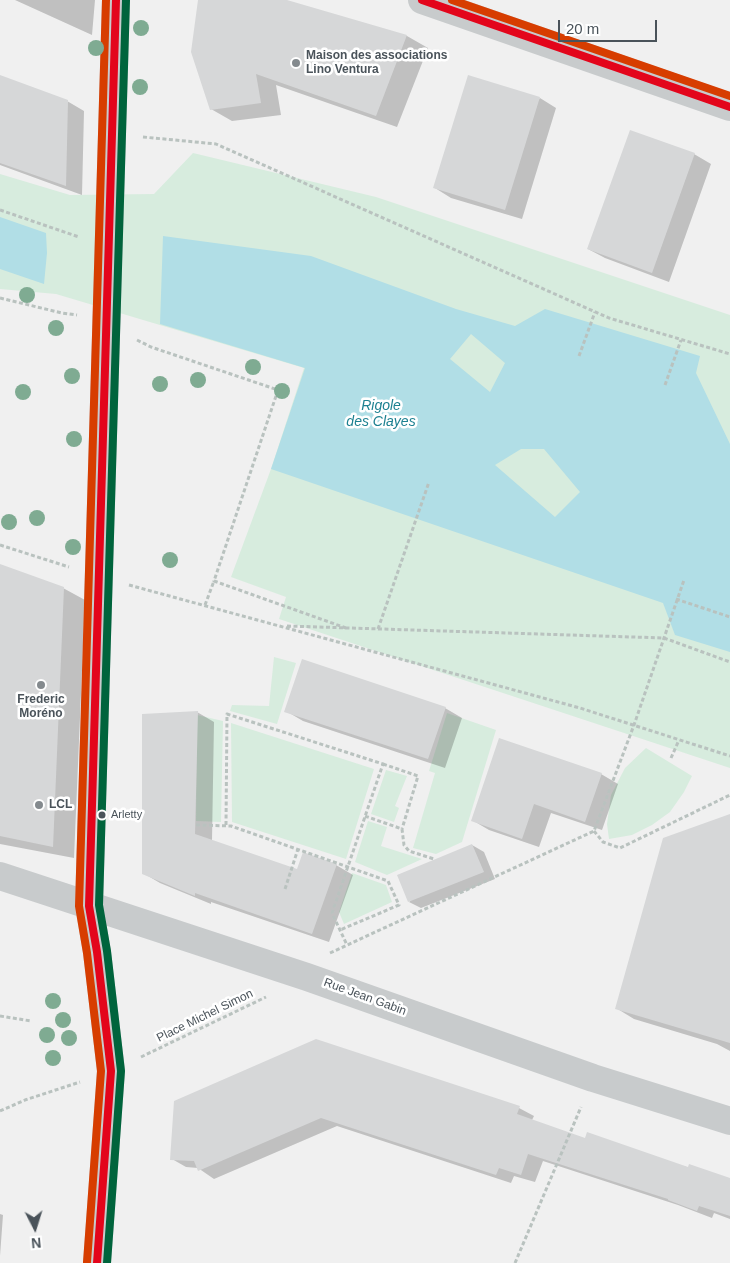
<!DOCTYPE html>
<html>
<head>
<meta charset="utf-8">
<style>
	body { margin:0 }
	#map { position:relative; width:730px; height:1263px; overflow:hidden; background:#f0f0f0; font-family:Arial,sans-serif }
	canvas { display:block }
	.north { position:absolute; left:10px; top:1203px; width:50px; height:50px; -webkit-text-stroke:4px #fff; paint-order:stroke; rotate:175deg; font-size:14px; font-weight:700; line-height:20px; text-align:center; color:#4a535a }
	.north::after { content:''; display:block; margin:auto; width:18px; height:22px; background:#4a535a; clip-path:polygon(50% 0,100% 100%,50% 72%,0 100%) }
	.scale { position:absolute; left:558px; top:20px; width:99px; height:22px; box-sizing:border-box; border:2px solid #4a535a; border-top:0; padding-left:6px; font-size:15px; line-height:18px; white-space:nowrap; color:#4a535a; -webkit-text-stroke:4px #fff; paint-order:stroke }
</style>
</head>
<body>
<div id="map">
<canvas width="730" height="1263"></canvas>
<div class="north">N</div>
<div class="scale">20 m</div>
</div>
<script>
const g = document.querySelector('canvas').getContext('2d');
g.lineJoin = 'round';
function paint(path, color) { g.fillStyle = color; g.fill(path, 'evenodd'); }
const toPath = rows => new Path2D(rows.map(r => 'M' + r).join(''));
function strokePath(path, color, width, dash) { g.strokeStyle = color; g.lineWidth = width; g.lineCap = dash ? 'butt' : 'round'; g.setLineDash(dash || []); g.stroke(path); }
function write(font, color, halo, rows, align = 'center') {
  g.font = font + ' Arial,sans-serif'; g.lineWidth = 5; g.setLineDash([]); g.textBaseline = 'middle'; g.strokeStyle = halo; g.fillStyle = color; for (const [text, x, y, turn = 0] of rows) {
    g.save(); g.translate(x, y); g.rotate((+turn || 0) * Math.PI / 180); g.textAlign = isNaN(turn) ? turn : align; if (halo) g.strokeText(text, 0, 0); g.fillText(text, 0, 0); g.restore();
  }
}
const green = toPath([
	[193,153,376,197,730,315,730,768,279,619,286,597,231,577,271,469,304,368,56,294,0,289,0,174,70,195,154,194],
	[274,657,296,663,277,724,230,711,232,705,269,706],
	[447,713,496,730,462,842,436,854,413,848,435,773,429,771],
	[197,715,223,721,221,822,196,821],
	[231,723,374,769,346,859,232,822],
	[646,748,692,776,684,792,670,812,652,825,632,835,609,839,607,824,611,795,625,768],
	[386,770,407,776,395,806,399,808,394,822,371,814],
	[368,821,387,827,381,846,422,859,387,875,355,862],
	[352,873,386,885,392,902,344,924,339,912]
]);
const water = toPath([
	[0,217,46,233,47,253,44,284,0,269],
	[163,236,311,256,456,309,515,326,545,309,700,356,696,373,730,444,730,652,675,635,663,603,271,469,305,368,160,324],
	[471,334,505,363,490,392,450,359],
	[521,449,544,449,580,492,555,517,495,465]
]);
const shadow = toPath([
	[15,0,95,0,92,35],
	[199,0,282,0,407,36,428,48,397,127,276,85,281,115,232,121,211,109],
	[0,77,67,101,84,111,82,195,0,165],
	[540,98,556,108,522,219,451,198,435,188],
	[694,154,711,164,669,282,605,258,588,249],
	[0,565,63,588,85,600,74,858,0,844],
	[445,708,462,718,445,768,303,721,286,711],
	[197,712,214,722,212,841,298,871,336,865,353,875,329,942,211,902,211,904,160,883,143,873],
	[601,774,618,784,602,830,551,813,539,847,489,830,472,820],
	[730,816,730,1051,717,1044,634,1019,616,1008],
	[472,845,484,852,495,879,421,908,409,902],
	[176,1102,519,1108,534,1116,532,1120,586,1139,730,1179,730,1219,714,1213,712,1218,678,1205,543,1161,535,1182,514,1176,511,1183,337,1126,214,1179,198,1168,186,1167,172,1159],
	[0,1214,3,1215,0,1256]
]);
const building = toPath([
	[198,0,287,0,407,35,376,116,256,74,261,103,210,110,191,52],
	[0,75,68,100,66,186,0,163],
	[468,75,540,97,505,210,433,188],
	[630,130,695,153,652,273,587,249],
	[0,564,64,587,53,847,0,836],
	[302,659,446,707,428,759,284,712],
	[198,711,195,834,297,869,303,852,337,864,312,934,195,893,195,896,142,874,142,714],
	[499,738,602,773,585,822,534,804,522,839,471,821],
	[730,814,730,1043,615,1009,663,838],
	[472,844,484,872,408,902,397,875],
	[316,1039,520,1106,517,1114,585,1138,587,1132,688,1167,689,1164,730,1178,730,1216,699,1206,697,1211,668,1200,668,1199,528,1154,521,1175,499,1168,496,1175,321,1118,198,1171,194,1161,170,1160,174,1101]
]);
const path = toPath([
	[143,137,216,144,609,318,730,354],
	[0,210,79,237],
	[0,298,62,313,77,315],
	[137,340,151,347,278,390,214,581,346,628],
	[579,356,595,312],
	[665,385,681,340],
	[0,545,69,567],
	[129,585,580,708,730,756],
	[676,599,730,617],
	[205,605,214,581],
	[287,626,664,638,730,662],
	[378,629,429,482],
	[671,758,679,740],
	[383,764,418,776,402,829],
	[365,816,402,829,404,845,409,851,434,859],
	[196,825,231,826,388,881,399,905,340,930],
	[226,825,227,714,383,764,332,913,347,945],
	[594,831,603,842,620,848,730,795],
	[285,889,298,849],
	[330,953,594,831,634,725,684,580],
	[0,1016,31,1021],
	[141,1057,266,997],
	[0,1111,25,1100,80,1082],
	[515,1263,581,1107]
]);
const minor = toPath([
	[422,0,730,107],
	[0,876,307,977,593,1078,730,1121]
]);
const tertiary = toPath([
	[97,1263,111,1071,97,952,89,906,116,0]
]);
const bus1 = toPath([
	[422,0,730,107],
	[97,1263,111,1071,97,952,89,906,116,0]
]);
const bus2 = toPath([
	[107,1263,121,1071,107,951,99,905,126,0]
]);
const bus3 = toPath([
	[452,0,730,96],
	[87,1262,101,1071,87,953,79,906,106,0]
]);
const trees = [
	[141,28],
	[96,48],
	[140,87],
	[27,295],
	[56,328],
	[253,367],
	[72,376],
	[198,380],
	[160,384],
	[282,391],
	[23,392],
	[74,439],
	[37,518],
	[9,522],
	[73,547],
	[170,560],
	[53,1001],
	[63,1020],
	[47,1035],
	[69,1038],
	[53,1058]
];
const markers = [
	[296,63,5,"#848a8e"],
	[41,685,5,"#848a8e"],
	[39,805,5,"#848a8e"],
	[102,815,4.5,"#4a535a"]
];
const busNames = [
	["Arletty",111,815]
];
const poiNames = [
	["Maison des associations",306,56],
	["Lino Ventura",306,70],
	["Frederic",41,700,"center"],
	["Moréno",41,714,"center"],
	["LCL",49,805]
];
const streetNames = [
	["Rue Jean Gabin",365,997,20],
	["Place Michel Simon",205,1016,-26]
];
const waterNames = [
	["Rigole",381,406],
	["des Clayes",381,422]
];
paint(green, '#d7ecde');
paint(water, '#b1dee6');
paint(shadow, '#0003');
paint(building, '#d6d7d8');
strokePath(path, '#b9c2bf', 3, [4, 2.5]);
strokePath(minor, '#c8cbcc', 28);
strokePath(tertiary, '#c8cbcc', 28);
strokePath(bus1, '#e3051b', 8);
strokePath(bus2, '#00643c', 8);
strokePath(bus3, '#d73d00', 8);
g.fillStyle = '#7fab92';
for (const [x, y] of trees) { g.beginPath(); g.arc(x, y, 8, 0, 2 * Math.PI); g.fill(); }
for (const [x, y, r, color] of markers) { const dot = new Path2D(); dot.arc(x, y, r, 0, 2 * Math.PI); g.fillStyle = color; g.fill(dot); strokePath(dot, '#fff', 2); }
write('11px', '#4a535a', '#fff', busNames, 'left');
write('bold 12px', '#4a535a', '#fff', poiNames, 'left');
write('12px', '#4a535a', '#fff', streetNames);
write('italic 14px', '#1d8191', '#fff', waterNames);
</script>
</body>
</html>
